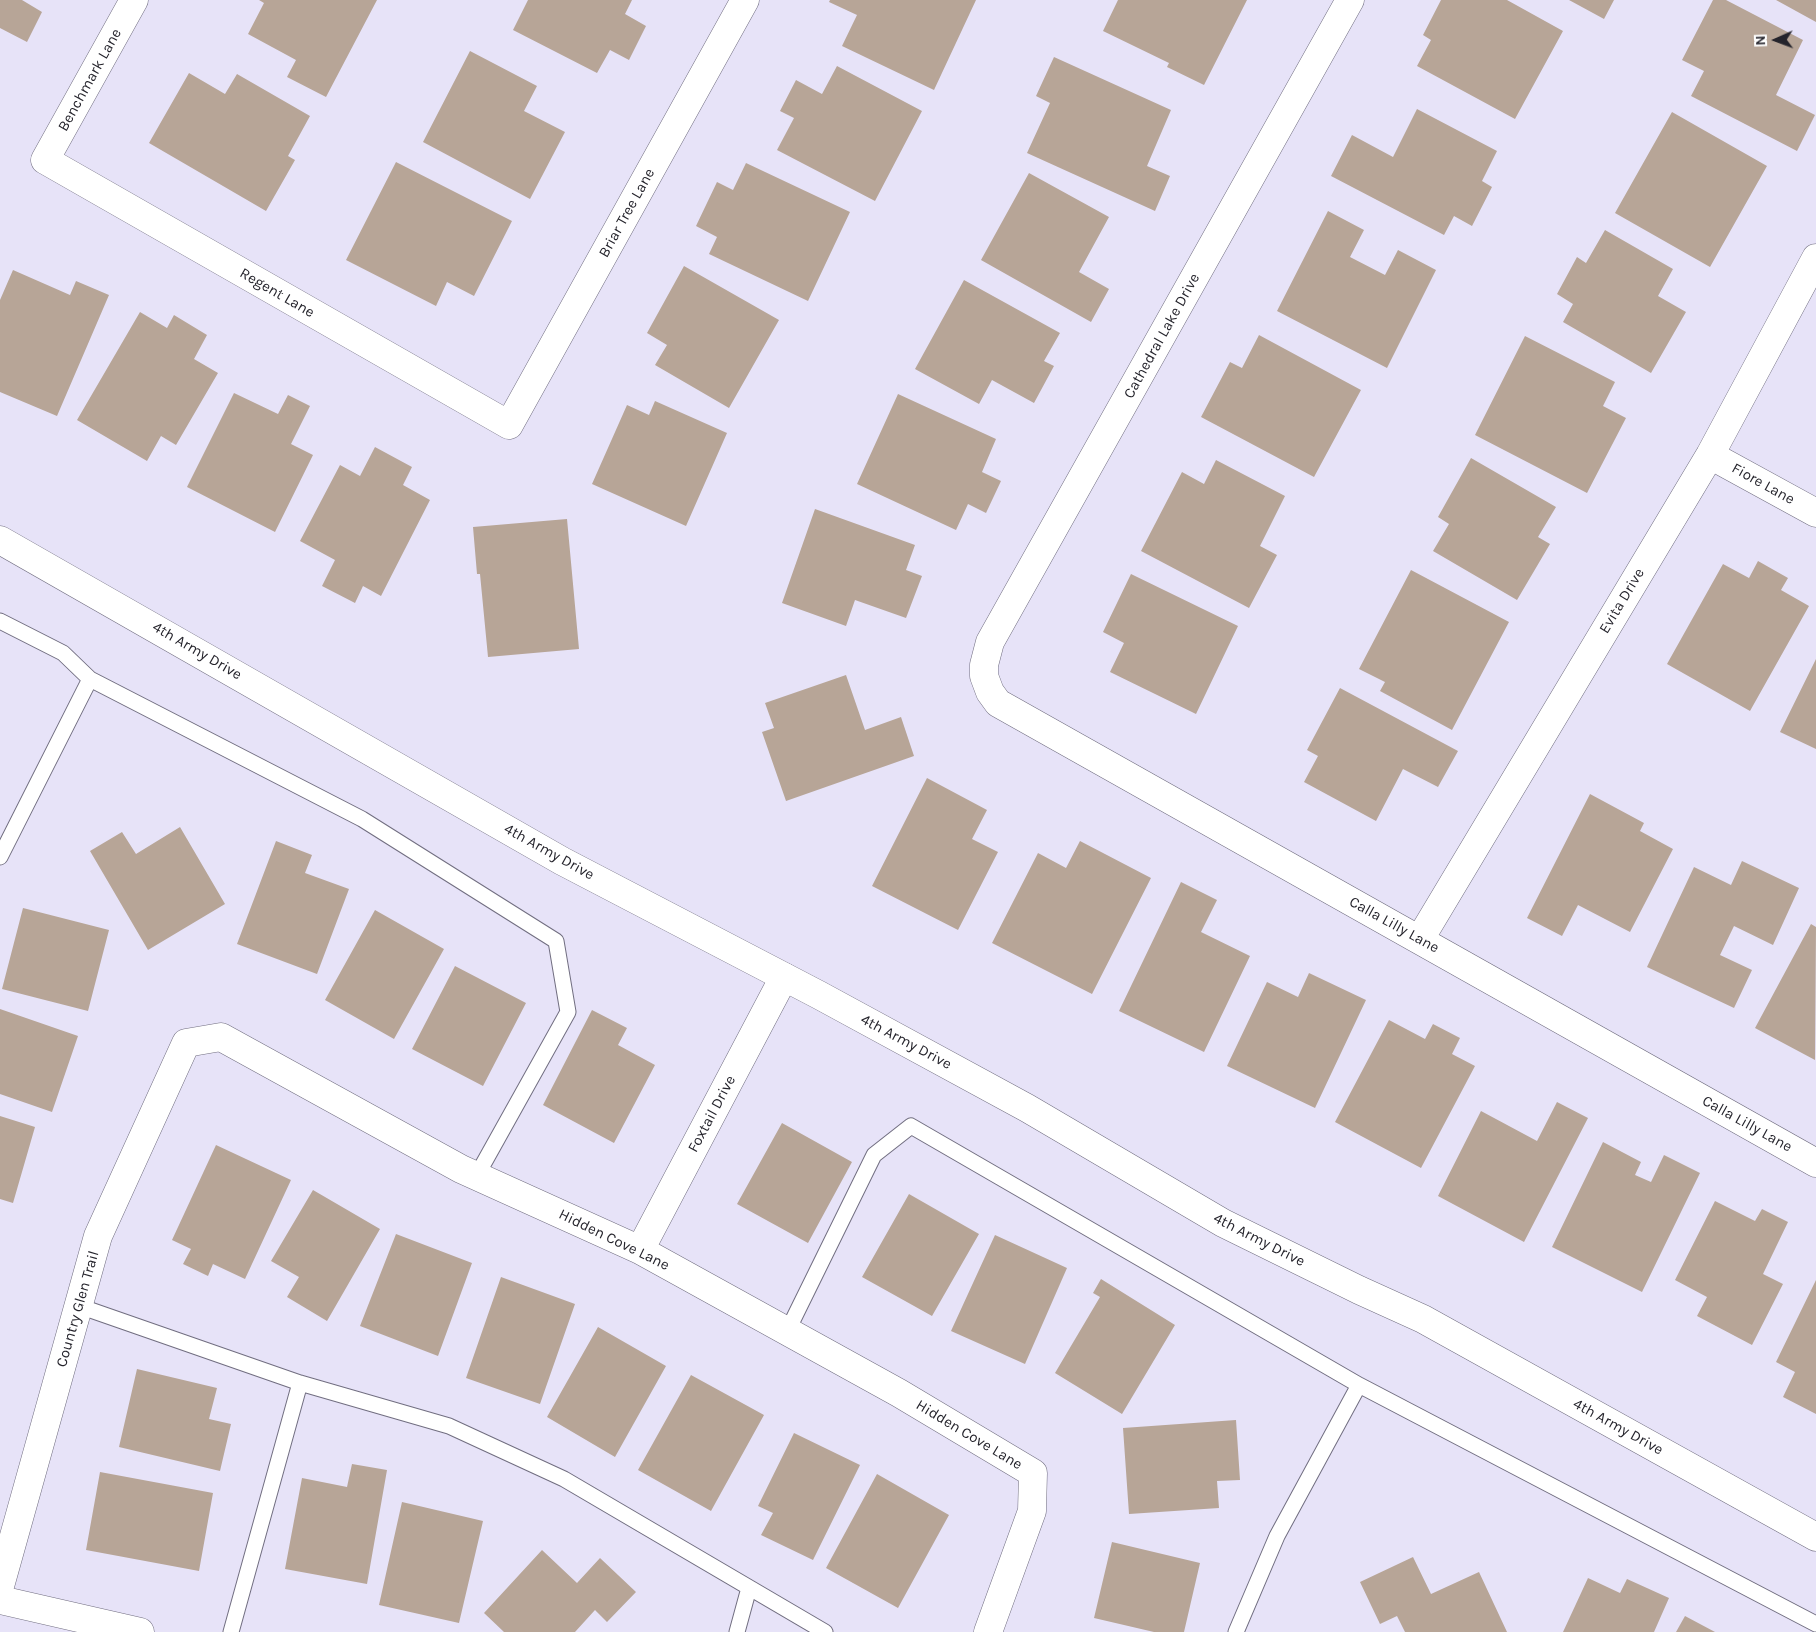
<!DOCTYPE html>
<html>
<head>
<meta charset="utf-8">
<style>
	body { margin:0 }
	#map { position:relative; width:1816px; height:1632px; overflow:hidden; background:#e7e3f8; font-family:Karla,sans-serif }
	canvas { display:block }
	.north { position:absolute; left:1751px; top:15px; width:50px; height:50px; -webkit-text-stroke:4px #fff; paint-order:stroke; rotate:268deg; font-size:14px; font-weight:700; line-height:20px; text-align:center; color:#25242c }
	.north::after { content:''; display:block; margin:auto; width:18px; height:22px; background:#25242c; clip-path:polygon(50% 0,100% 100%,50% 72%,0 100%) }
</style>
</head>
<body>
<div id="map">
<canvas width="1816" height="1632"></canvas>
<div class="north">N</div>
</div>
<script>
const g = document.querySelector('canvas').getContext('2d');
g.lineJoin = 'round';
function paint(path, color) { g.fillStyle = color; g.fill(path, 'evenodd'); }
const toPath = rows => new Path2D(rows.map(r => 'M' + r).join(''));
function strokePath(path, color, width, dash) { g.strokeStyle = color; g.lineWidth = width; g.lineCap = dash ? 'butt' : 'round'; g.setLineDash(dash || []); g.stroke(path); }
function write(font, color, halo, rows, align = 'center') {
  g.font = font + ' Karla,sans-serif'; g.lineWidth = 4; g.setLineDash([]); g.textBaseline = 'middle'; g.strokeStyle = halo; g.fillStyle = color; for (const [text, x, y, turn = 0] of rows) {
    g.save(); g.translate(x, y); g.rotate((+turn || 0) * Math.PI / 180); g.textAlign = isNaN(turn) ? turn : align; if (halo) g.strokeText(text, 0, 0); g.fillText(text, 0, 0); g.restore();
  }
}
const building = toPath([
	[0,0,22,0,42,12,27,42,0,28],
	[259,0,377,0,326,97,287,77,296,60,248,34,264,3],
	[528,0,632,0,625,14,646,26,629,60,610,50,597,73,513,30],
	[830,0,976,0,934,90,842,46,857,15,829,2],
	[1118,0,1247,0,1204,85,1167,67,1169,63,1103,31],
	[1441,0,1507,0,1563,31,1515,119,1417,66,1431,40,1423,35],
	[1569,0,1614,0,1604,19],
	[1713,0,1726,0,1803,40,1776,95,1815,115,1797,151,1691,96,1704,71,1682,60],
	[1776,0,1816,0,1816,22],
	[470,51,537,86,524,111,565,132,530,199,423,142],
	[1054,57,1171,110,1147,166,1170,176,1155,211,1027,153,1050,103,1036,96],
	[837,66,922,111,875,201,777,150,794,118,780,111,796,80,822,94],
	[189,73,225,94,237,74,310,116,288,156,295,160,266,211,149,143],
	[1417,109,1497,151,1482,181,1492,187,1472,226,1454,216,1444,235,1331,176,1352,135,1393,157],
	[1672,112,1767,166,1710,267,1615,213],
	[396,162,512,221,474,296,447,282,436,306,346,260],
	[746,163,850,212,808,301,709,254,717,237,696,226,717,182,733,190],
	[1029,173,1109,217,1079,272,1109,289,1091,322,981,260],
	[1328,211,1364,230,1350,257,1385,275,1398,250,1436,270,1387,368,1277,311],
	[1605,230,1673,269,1658,296,1686,312,1651,373,1563,322,1573,304,1557,294,1577,257,1586,263],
	[684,266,779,320,729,408,655,365,667,345,647,333],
	[13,270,70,295,76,281,109,295,57,416,0,392,0,300],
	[964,280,1060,333,1044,361,1054,366,1034,403,992,380,979,404,915,369],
	[140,312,167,328,174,315,207,335,194,359,218,373,176,445,161,436,147,461,77,420],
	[1259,335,1361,390,1314,477,1201,417,1230,362,1242,368],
	[1525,336,1615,382,1603,406,1626,418,1587,493,1475,435],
	[234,393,278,414,288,395,310,406,291,444,313,455,275,532,187,487],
	[898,394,996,439,982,472,1001,481,986,513,968,504,956,530,857,484],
	[655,401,727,433,686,526,592,484,627,405,649,415],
	[375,447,412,467,403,485,430,500,381,596,363,586,355,603,322,586,335,560,300,541,340,465,360,476],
	[1471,458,1556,507,1538,537,1550,544,1517,600,1433,551,1449,524,1438,517],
	[1216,460,1285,496,1260,546,1277,555,1249,608,1141,551,1182,472,1204,484],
	[815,509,915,545,906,570,922,576,906,618,855,600,846,626,782,603],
	[567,519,579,649,488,657,480,574,477,574,473,527],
	[1758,561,1788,578,1781,590,1809,606,1750,711,1667,664,1723,564,1749,578],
	[1411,570,1509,622,1452,730,1380,691,1385,682,1359,669],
	[1131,574,1238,626,1196,714,1110,672,1124,643,1103,632],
	[1816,659,1816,749,1780,732],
	[846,675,865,730,901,717,914,756,786,801,762,732,774,728,765,703],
	[1340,688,1458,751,1438,787,1403,769,1376,821,1304,782,1318,756,1307,750],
	[927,778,987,810,972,839,998,852,958,930,872,886],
	[1590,794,1644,823,1640,831,1673,849,1630,932,1578,905,1562,936,1527,918],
	[180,827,225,904,148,950,90,851,122,832,136,854],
	[276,841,312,855,305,873,349,889,317,974,237,944],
	[1080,841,1151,878,1092,994,992,943,1038,853,1066,868],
	[1742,861,1799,888,1773,945,1734,926,1720,955,1752,970,1734,1008,1647,967,1694,867,1731,885],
	[1181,882,1217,900,1201,932,1250,956,1204,1052,1119,1011],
	[23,908,109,930,88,1011,2,989],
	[375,910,444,949,394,1039,325,1000],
	[1811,924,1816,927,1815,1060,1755,1028],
	[455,966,526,1003,483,1086,412,1049],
	[1309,973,1366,1000,1315,1108,1227,1066,1267,982,1298,997],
	[0,1009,78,1036,52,1112,0,1094],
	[592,1010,627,1028,618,1045,655,1065,614,1143,543,1105],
	[1389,1020,1425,1039,1433,1024,1460,1038,1452,1054,1475,1066,1421,1168,1335,1122],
	[1557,1102,1588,1118,1524,1242,1438,1196,1481,1111,1537,1141],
	[0,1116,35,1127,13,1203,0,1199],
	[782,1123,852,1162,808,1243,737,1204],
	[1603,1142,1641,1162,1635,1175,1651,1182,1664,1155,1700,1173,1642,1292,1552,1247],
	[216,1145,291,1180,245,1279,213,1264,208,1276,183,1264,191,1249,172,1240],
	[313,1190,380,1229,327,1321,287,1297,299,1277,271,1261],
	[909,1194,979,1234,932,1316,862,1277],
	[1715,1201,1755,1221,1762,1209,1788,1222,1763,1274,1783,1284,1752,1345,1697,1316,1707,1297,1675,1280],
	[396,1234,472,1263,438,1356,360,1326],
	[995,1235,1067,1268,1025,1364,951,1331],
	[501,1277,575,1304,540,1404,466,1378],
	[1101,1279,1175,1325,1122,1414,1055,1373,1100,1297,1093,1293],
	[1816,1280,1816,1414,1783,1397,1795,1372,1776,1362],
	[598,1327,666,1366,615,1457,547,1417],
	[137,1369,217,1388,209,1419,231,1424,220,1471,119,1447],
	[691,1375,764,1415,711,1511,638,1470],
	[1236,1420,1240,1480,1217,1481,1219,1508,1129,1514,1123,1428],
	[794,1433,860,1465,813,1560,761,1535,773,1513,758,1506],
	[352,1464,387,1470,367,1584,285,1569,302,1478,347,1487],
	[100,1472,213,1493,199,1571,86,1550],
	[877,1474,949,1515,898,1608,826,1568],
	[402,1502,483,1521,459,1623,379,1605],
	[1112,1542,1200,1563,1184,1632,1154,1632,1094,1618],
	[542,1550,577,1583,600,1558,636,1592,607,1622,595,1610,575,1632,504,1632,484,1613],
	[1413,1557,1431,1594,1479,1572,1507,1632,1405,1632,1397,1616,1380,1624,1360,1582],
	[1588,1578,1620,1593,1627,1579,1669,1598,1654,1632,1563,1632],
	[1685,1616,1715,1632,1676,1632]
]);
const service = toPath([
	[0,621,63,653,90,679,0,857],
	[90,679,362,819,556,941,568,1012,476,1177],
	[79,1306,300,1383,449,1426,564,1479,825,1632],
	[787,1332,874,1155,911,1126,1359,1385],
	[231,1632,300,1383],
	[737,1632,749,1588],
	[1236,1632,1277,1536,1359,1385,1816,1624]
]);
const minor = toPath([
	[134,0,45,160,509,425,745,0],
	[1350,0,990,642,984,665,984,676,990,692,998,703,1816,1163],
	[1710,455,1816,513],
	[1420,939,1710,455,1816,258],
	[640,1250,784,977],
	[0,1586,98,1236,186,1043,221,1037,461,1169,640,1250,899,1393,1033,1473,1032,1511,988,1632],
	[0,1600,140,1632]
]);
const tertiary = toPath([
	[0,540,562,861,819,995,1027,1108,1223,1223,1359,1290,1423,1319,1816,1537]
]);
const streetNames = [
	["Benchmark Lane",90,80,-61],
	["Briar Tree Lane",627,213,-61],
	["Regent Lane",277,293,30],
	["Cathedral Lake Drive",1162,336,-61],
	["Fiore Lane",1763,484,29],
	["Evita Drive",1622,601,-59],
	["4th Army Drive",197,651,30],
	["4th Army Drive",549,852,29],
	["Calla Lilly Lane",1394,925,29],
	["4th Army Drive",906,1042,28],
	["Foxtail Drive",712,1114,-62],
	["Calla Lilly Lane",1747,1124,29],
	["Hidden Cove Lane",614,1240,26],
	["4th Army Drive",1259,1240,27],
	["Country Glen Trail",78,1309,-74],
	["4th Army Drive",1618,1427,29],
	["Hidden Cove Lane",969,1435,31]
];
paint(building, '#b7a597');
strokePath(service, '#716e80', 17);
strokePath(minor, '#716e80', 29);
strokePath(tertiary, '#716e80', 29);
strokePath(service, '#fff', 15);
strokePath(minor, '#fff', 28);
strokePath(tertiary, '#fff', 28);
write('15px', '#25242c', '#fff', streetNames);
</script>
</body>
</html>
